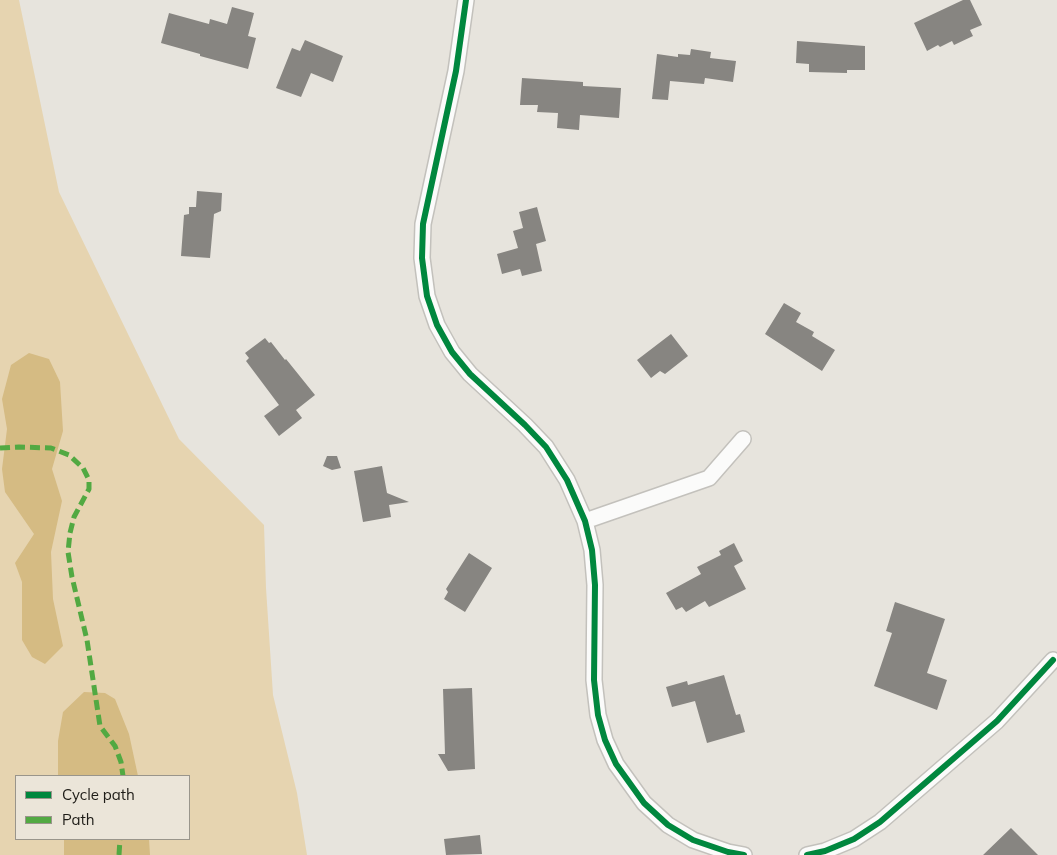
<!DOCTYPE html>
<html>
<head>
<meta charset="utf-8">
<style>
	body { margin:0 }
	#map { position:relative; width:1057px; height:855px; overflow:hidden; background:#e7e4dd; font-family:Mulish,sans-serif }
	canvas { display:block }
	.legend { position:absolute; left:15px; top:775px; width:175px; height:65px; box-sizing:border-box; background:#ebe5d9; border:1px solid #99958b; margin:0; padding:6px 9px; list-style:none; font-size:15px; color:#1e1c17 }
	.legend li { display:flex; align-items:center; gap:10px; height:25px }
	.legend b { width:25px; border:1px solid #99958b }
</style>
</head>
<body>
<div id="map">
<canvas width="1057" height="855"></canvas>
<ul class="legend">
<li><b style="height:6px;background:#00873e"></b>Cycle path</li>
<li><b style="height:6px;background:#52a942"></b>Path</li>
</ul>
</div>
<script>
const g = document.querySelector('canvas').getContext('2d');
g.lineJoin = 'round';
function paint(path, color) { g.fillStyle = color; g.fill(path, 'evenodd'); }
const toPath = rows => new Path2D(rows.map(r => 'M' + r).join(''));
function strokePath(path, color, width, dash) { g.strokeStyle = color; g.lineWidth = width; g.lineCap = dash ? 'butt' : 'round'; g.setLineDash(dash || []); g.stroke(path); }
const green = toPath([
	[0,0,19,0,59,192,179,439,264,525,266,588,273,695,297,793,307,855,0,855],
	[16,776,189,776,189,839,16,839]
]);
const forest = toPath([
	[29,353,49,359,60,382,63,431,52,469,62,501,51,552,53,599,63,646,45,664,32,657,22,640,22,582,15,563,34,534,5,492,2,469,7,429,2,399,11,365],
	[84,692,105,693,115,699,129,734,138,776,58,776,58,741,63,712],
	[64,839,149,839,150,855,64,855]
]);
const building = toPath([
	[963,0,970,0,982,25,970,30,973,36,954,45,952,41,940,47,938,45,927,51,914,23],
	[232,7,254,13,248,36,256,38,248,69,200,56,200,54,161,43,169,13,209,24,210,19,227,24],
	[305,40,343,56,333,82,311,73,301,97,276,88,292,48,300,51],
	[797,41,865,46,865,70,847,70,847,73,809,72,809,64,796,63],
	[691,49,711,52,710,58,736,61,733,82,705,78,704,84,670,81,668,100,652,99,657,54,678,57,678,54,690,55],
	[522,78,583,82,583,86,621,88,619,118,580,115,579,130,557,128,558,113,537,112,538,105,520,105],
	[197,191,222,193,221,211,214,214,210,258,181,256,184,215,189,214,189,207,196,207],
	[537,207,546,241,536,244,542,271,522,276,520,269,502,274,497,254,518,248,513,231,523,228,519,212],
	[784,303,801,313,796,322,814,332,812,336,835,350,822,371,765,334],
	[671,334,688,356,665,374,660,371,651,378,637,360],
	[265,338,269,343,271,342,285,360,286,359,315,395,296,410,302,418,279,436,264,416,279,405,246,361,249,358,245,353],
	[327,456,337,456,341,468,332,470,323,466],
	[382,466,387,493,409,502,389,505,391,517,363,522,354,471],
	[734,543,743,561,734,566,746,589,709,607,705,601,686,612,682,607,676,610,666,593,701,574,697,567,721,555,719,551],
	[469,553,492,568,465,612,444,599,448,592,446,589],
	[895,602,945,619,927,673,947,680,937,710,874,686,892,633,886,631],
	[724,675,736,715,740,714,745,732,707,743,695,701,672,707,666,687,687,681,688,685],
	[472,688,475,769,448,771,438,754,445,754,443,689],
	[1011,828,1038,855,983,855],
	[480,835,482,854,446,855,444,839]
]);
const street = toPath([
	[466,0,456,71,423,224,422,258,427,296,437,325,452,352,470,374,525,425,546,447,567,480,585,521,592,550,595,585,594,680,598,715,605,740,616,764,644,803,668,825,693,840,728,852,744,855],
	[585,521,709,478,743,439],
	[807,855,825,851,854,839,880,822,997,721,1053,660]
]);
const quiet = toPath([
	[0,448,19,447,51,448,69,455,83,468,89,480,89,489,74,517,70,533,68,552,72,577,87,640,100,726,115,746,121,762,123,776],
	[119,855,120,839]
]);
const cycleway = toPath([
	[466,0,456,71,423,224,422,258,427,296,437,325,452,352,470,374,525,425,546,447,567,480,585,521,592,550,595,585,594,680,598,715,605,740,616,764,644,803,668,825,693,840,728,852,744,855],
	[807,855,825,851,854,839,880,822,997,721,1053,660]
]);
paint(green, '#e6d4b0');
paint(forest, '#d5bb83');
paint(building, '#878581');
strokePath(street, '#c3c1bc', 18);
strokePath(street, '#fbfbfa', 15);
strokePath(quiet, '#52a942', 5, [10, 5]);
strokePath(cycleway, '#00873e', 6);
</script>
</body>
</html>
